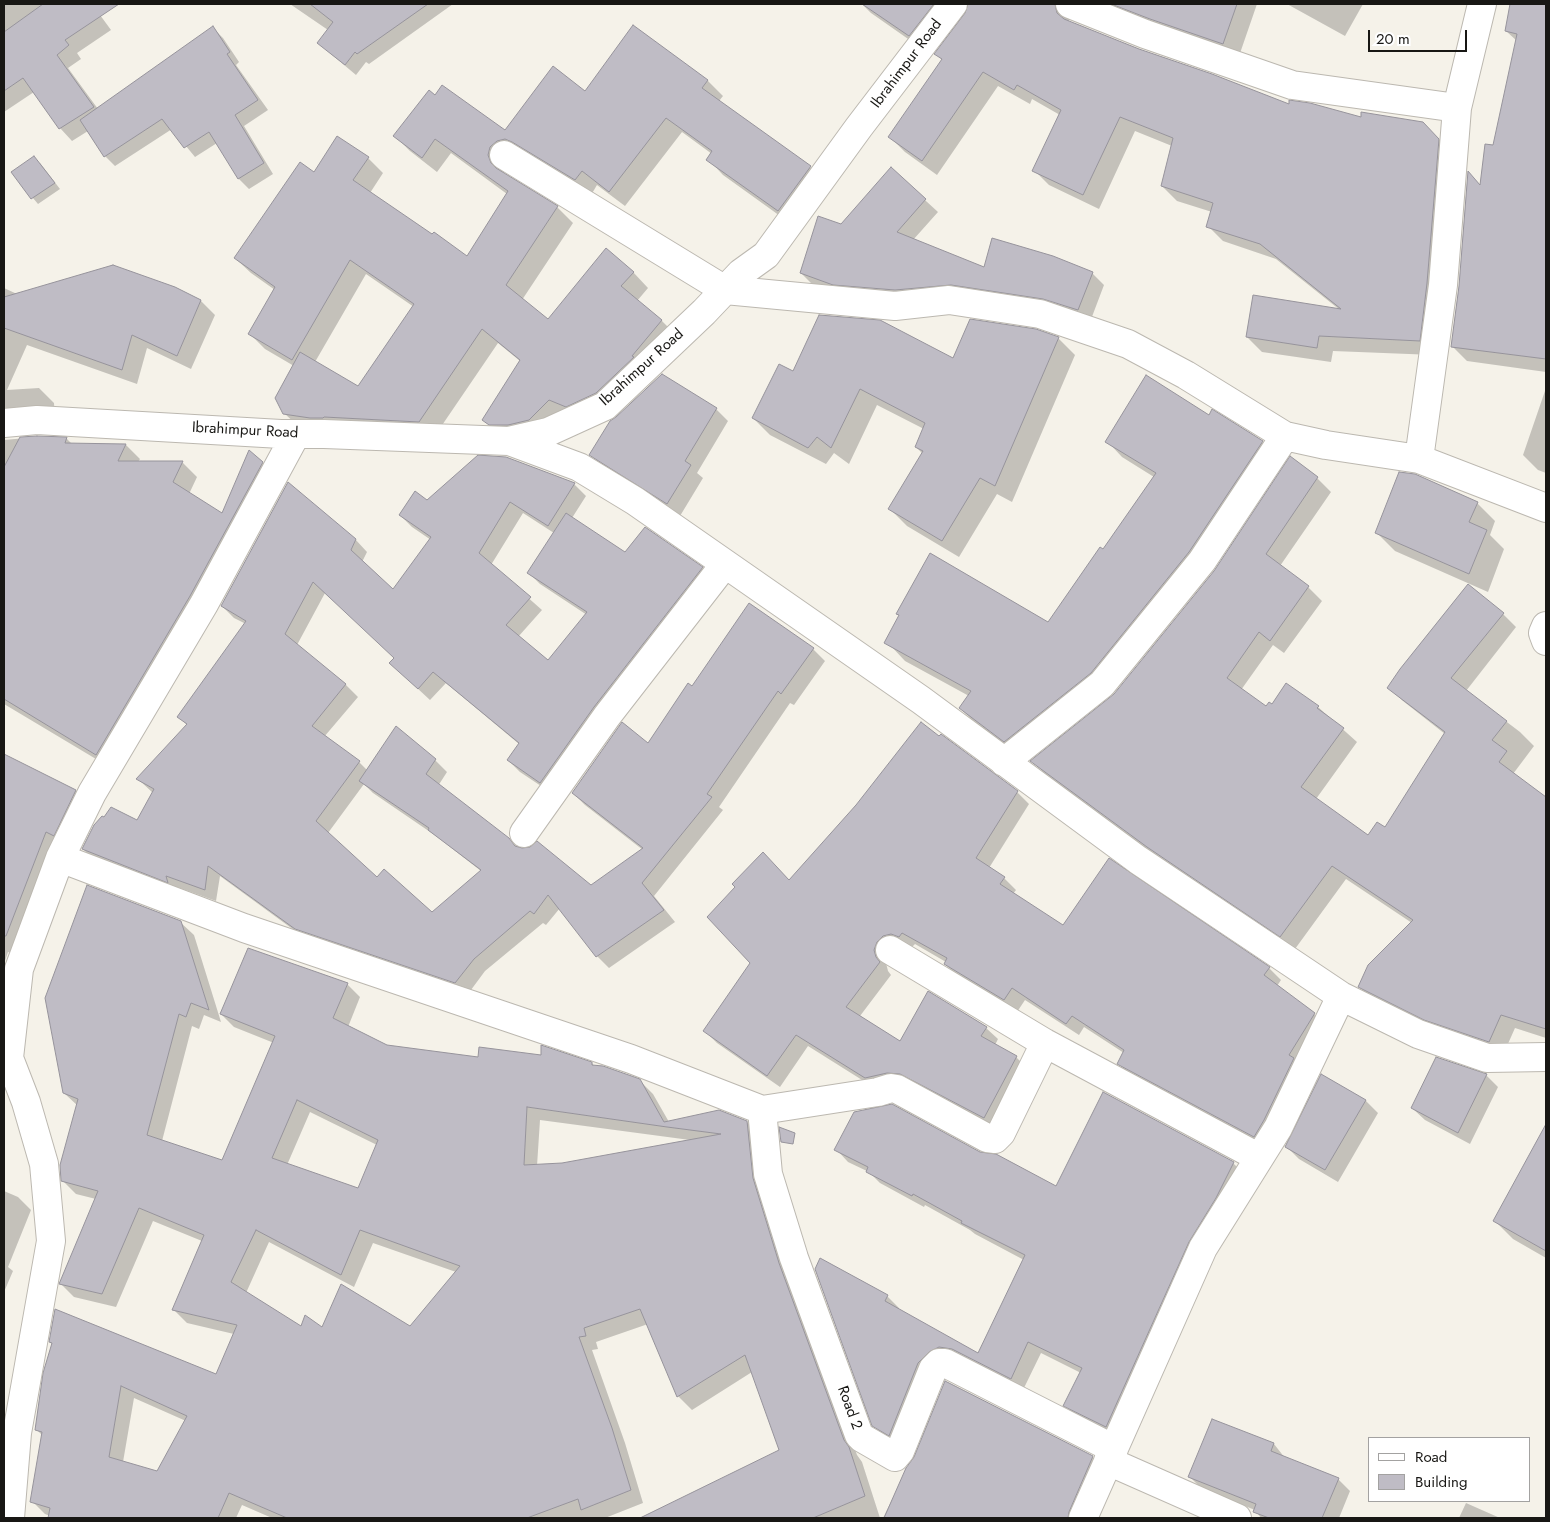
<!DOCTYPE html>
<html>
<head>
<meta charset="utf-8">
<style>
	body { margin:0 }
	#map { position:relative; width:1550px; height:1522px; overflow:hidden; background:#f5f2e9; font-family:Jost,sans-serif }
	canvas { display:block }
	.frame { position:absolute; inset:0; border:5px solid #181714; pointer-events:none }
	.legend { position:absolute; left:1368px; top:1437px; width:162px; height:65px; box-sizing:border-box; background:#fff; border:1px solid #a3a2a1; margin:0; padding:6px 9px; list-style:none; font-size:15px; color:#181714 }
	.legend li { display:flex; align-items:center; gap:10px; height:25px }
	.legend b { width:25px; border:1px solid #a3a2a1 }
	.scale { position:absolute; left:1368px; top:30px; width:99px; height:22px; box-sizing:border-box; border:2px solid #181714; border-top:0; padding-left:6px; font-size:15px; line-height:18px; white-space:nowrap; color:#181714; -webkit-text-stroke:4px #fff; paint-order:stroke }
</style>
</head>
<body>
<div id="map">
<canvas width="1550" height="1522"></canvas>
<div class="frame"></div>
<ul class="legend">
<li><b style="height:6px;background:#fff"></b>Road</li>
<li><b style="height:14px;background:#bfbcc5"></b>Building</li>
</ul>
<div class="scale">20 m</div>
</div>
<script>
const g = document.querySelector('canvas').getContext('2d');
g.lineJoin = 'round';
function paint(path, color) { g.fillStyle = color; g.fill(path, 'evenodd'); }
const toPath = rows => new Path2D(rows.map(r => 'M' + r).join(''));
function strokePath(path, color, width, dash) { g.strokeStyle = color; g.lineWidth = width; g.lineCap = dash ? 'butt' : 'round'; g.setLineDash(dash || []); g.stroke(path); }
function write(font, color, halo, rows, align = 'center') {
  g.font = font + ' Jost,sans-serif'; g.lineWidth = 5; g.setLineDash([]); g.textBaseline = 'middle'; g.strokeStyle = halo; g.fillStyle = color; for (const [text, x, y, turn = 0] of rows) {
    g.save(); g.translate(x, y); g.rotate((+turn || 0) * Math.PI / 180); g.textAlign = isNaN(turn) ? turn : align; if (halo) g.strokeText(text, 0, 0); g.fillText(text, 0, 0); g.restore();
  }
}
const shadow = toPath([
	[4,4,92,4,111,30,77,53,81,59,68,68,98,109,213,28,223,38,239,62,236,65,268,110,244,126,273,174,249,189,239,179,217,143,195,157,172,129,115,166,105,156,88,131,72,141,60,128,34,92,4,112],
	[290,4,453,4,369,64,366,62,356,75,318,43,328,30],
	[862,4,948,4,921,48,871,13],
	[983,4,1032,4,1034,5,1035,4,1082,4,1070,14,1069,22,1139,50,1290,105,1438,138,1453,155,1434,355,1333,351,1331,362,1262,352,1247,337,1340,310,1276,259,1223,241,1208,226,1212,212,1177,201,1162,186,1172,146,1135,131,1099,209,1049,185,1034,170,1060,115,1032,99,1030,104,998,86,937,175,905,152,890,137,942,60,936,54,973,18],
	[1089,4,1257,4,1238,59],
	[1287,4,1363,4,1345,36],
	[1511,4,1546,4,1546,372,1467,361,1452,346,1460,286,1469,174,1481,186,1494,147,1517,41,1506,31],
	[633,27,708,81,723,96,719,101,810,167,826,182,794,226,723,175,708,159,712,154,682,132,625,206,597,185,591,195,503,170,504,175,557,207,573,223,522,300,548,321,633,272,648,288,637,301,662,321,677,336,612,408,499,436,484,420,520,361,498,343,434,437,300,428,284,413,294,366,265,349,250,334,275,290,251,273,235,258,315,173,368,158,383,173,370,193,467,258,507,194,451,153,437,172,410,151,395,136,435,96,505,132,585,93],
	[366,274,414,307,359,388,315,362],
	[40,163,60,189,38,204,12,173],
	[891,169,938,212,913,240,984,268,1092,273,1104,285,1090,322,908,302,813,285,801,273],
	[4,288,17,294,201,301,215,315,191,369,147,348,137,384,27,345,7,390,39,388,54,403,55,419,4,432],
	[1058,338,1075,355,1012,502,997,494,959,557,907,526,890,509,923,454,916,447,924,429,877,405,849,464,834,453,826,464,770,435,753,418,793,373,954,360],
	[1546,388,1546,473,1538,470,1523,455],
	[716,409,728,421,697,473,703,478,680,516,603,467,591,455],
	[37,437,67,439,72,444,126,445,140,459,138,462,183,463,197,477,189,494,222,515,262,462,277,477,111,768,4,704,4,440],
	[1107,441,1262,442,1278,457,1205,567,1020,757,976,724,960,708,969,696,905,661,890,645,900,616,898,614,1049,624,1104,551,1154,477,1122,457],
	[1317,478,1331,492,1280,566,1308,587,1322,601,1284,653,1273,645,1241,690,1266,708,1272,705,1286,685,1318,707,1357,742,1316,799,1368,837,1385,829,1445,734,1403,701,1389,688,1503,614,1516,627,1466,691,1520,732,1534,746,1513,774,1546,798,1546,1038,1515,1028,1503,1055,1373,1000,1359,987,1412,923,1346,879,1295,949,1162,861,1046,775,1032,761,1115,695],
	[574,484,586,496,572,518,625,554,702,568,714,580,553,794,520,772,508,760,519,744,446,683,430,700,403,675,396,658,325,593,297,645,346,685,358,697,324,737,359,762,368,771,435,760,447,772,438,786,509,839,518,848,591,886,643,850,585,805,573,793,648,744,692,687,813,649,825,661,794,705,790,703,719,807,723,810,654,896,675,922,609,968,597,956,560,908,546,925,543,923,485,971,468,994,309,941,220,876,216,901,177,887,179,893,95,861,83,849,138,821,153,793,138,779,188,726,179,717,246,624,234,618,222,606,355,539,367,552,362,562,393,591,431,540,412,527,400,515,427,501],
	[523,513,554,533,528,572,540,584,587,615,548,662,518,637,542,610,491,565],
	[364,784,373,793,436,836,481,871,432,913,377,879,328,833],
	[1477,503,1495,521,1490,535,1504,549,1488,592,1395,551,1376,532],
	[4,755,76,791,89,804,17,956,8,952,4,964],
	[1017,792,1029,804,989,868,1004,878,1016,890,1013,894,1063,927,1110,860,1269,968,1281,980,1277,986,1314,1014,1326,1026,1266,1148,1131,1076,1119,1064,1124,1053,1084,1027,1079,1035,1025,1000,1017,1012,957,976,945,964,946,962,915,944,911,948,886,963,888,971,891,975,860,1016,901,1042,986,1028,998,1039,995,1045,1016,1057,1028,1069,996,1130,878,1090,808,1046,780,1087,717,1043,705,1031,752,963,790,881],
	[180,922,194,935,221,1022,204,1015,199,1029,192,1026,162,1141,223,1162,274,1043,234,1027,221,1014,347,984,360,997,348,1027,387,1046,479,1059,592,1063,594,1066,639,1080,653,1094,669,1122,747,1122,760,1136,792,1277,857,1455,862,1462,880,1518,679,1518,671,1505,780,1451,752,1372,692,1410,678,1396,648,1324,596,1342,598,1349,592,1350,625,1443,643,1503,605,1518,272,1518,242,1505,236,1518,49,1518,50,1516,45,1514,32,1501,42,1435,36,1429,53,1345,50,1342,217,1376,234,1334,187,1323,174,1310,202,1241,153,1221,116,1307,74,1297,61,1284,96,1199,76,1194,62,1180,78,1106,64,1093],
	[310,1112,377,1145,359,1190,287,1165],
	[540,1120,690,1140,562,1164,537,1166],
	[269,1242,354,1287,373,1243,456,1272,410,1328,323,1329,301,1328,246,1293],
	[134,1398,186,1421,158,1472,123,1462],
	[1322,1075,1366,1101,1378,1113,1338,1182,1299,1159,1286,1146],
	[1486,1075,1498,1087,1470,1144,1425,1120,1412,1108],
	[1538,1142,1546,1147,1546,1258,1513,1239,1495,1221],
	[836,1149,979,1153,1056,1188,1233,1163,1245,1175,1118,1439,1077,1417,1065,1405,1081,1373,1041,1353,1023,1390,952,1359,902,1447,886,1438,873,1425,816,1269,887,1296,899,1308,898,1310,978,1354,1024,1260,975,1234,970,1230,925,1205,924,1207,880,1183,869,1172,848,1162],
	[4,1191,18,1197,31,1210,8,1267,13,1271,4,1292],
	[946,1382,1093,1457,1106,1470,1085,1518,883,1518,907,1469,916,1457],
	[1213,1420,1274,1444,1285,1458,1338,1479,1350,1491,1339,1518,1261,1518,1255,1510,1202,1489,1190,1477],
	[1466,1503,1500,1518,1459,1518]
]);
const building = toPath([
	[43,4,119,4,65,40,69,45,57,55,94,107,59,129,23,78,4,91,4,32,43,4],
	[310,4,428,4,357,54,355,52,345,65,317,43,333,22,310,4],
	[862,4,934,4,909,36,862,4],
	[968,4,1055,4,1057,13,1064,19,1139,49,1212,74,1289,104,1289,100,1310,103,1361,117,1361,112,1423,122,1439,139,1427,283,1420,341,1319,336,1317,348,1246,337,1253,295,1341,309,1260,244,1206,227,1213,203,1161,186,1173,138,1120,117,1083,195,1032,171,1061,110,1017,85,1014,90,983,72,922,161,888,137,942,59,934,54,965,13,968,4],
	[1111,4,1237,4,1223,44,1150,19,1111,4],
	[1510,4,1546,4,1546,359,1451,347,1459,286,1468,171,1480,185,1485,144,1493,145,1517,34,1505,31,1510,4],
	[633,25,708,80,702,88,811,166,778,211,706,160,712,151,666,118,609,192,582,171,575,180,512,142,505,139,497,141,490,147,488,155,491,163,496,168,558,206,506,285,548,319,606,248,634,272,621,286,662,320,632,356,634,357,596,393,566,407,549,400,529,420,508,425,489,425,482,420,520,360,482,329,419,422,324,417,323,418,310,418,283,414,275,398,300,352,358,386,414,304,350,260,292,360,248,334,275,287,234,258,300,162,314,172,337,136,369,157,353,180,432,234,434,232,467,256,508,191,435,139,422,158,393,136,429,90,435,95,442,85,505,130,553,66,585,91,633,25],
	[213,26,230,52,227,54,258,100,235,115,264,163,238,179,209,132,184,148,162,119,104,157,80,120,213,26],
	[34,156,55,183,31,199,11,172,34,156],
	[891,167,926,199,897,232,984,267,992,238,1053,256,1093,272,1078,310,1043,299,951,285,895,290,833,285,800,273,818,216,841,224,891,167],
	[113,265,175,287,201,300,177,356,132,335,122,370,4,328,4,297,113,265],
	[819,315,880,320,953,358,970,319,1036,329,1059,337,995,486,980,478,942,541,888,509,923,451,915,447,925,423,860,389,831,448,817,437,808,448,752,418,779,364,793,371,819,315],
	[662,374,717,408,685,461,691,465,667,504,589,455,610,421,616,417,662,374],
	[1146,375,1209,415,1212,409,1263,441,1189,552,1091,673,1004,742,959,708,971,691,884,643,899,615,896,614,930,553,1048,622,1100,547,1103,549,1156,473,1105,442,1146,375],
	[37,436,67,437,65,443,126,444,118,461,183,461,173,482,222,513,249,450,263,462,190,596,96,755,4,699,4,467,20,437,37,436],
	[478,455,506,457,575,483,548,526,510,502,479,553,531,597,506,625,548,660,587,612,527,573,566,513,625,552,645,527,703,567,594,707,540,783,507,760,519,743,433,672,418,689,389,663,394,658,313,582,285,634,346,684,312,726,360,761,316,821,377,877,384,869,432,912,481,870,428,830,429,828,359,781,396,726,436,759,426,774,509,838,515,846,522,848,530,847,537,841,591,885,643,848,572,793,622,722,648,743,688,683,692,686,749,603,814,648,781,694,778,691,707,794,712,797,642,883,664,910,596,957,548,895,534,914,530,911,474,959,455,983,295,929,208,866,205,890,166,876,168,883,82,849,94,825,102,816,104,817,111,807,137,820,154,789,136,779,187,724,177,717,246,621,221,606,288,482,356,539,351,550,393,589,431,537,399,515,415,491,427,500,478,455],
	[1290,456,1318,477,1266,554,1309,586,1270,641,1259,632,1227,678,1266,706,1269,702,1272,704,1286,683,1319,706,1317,708,1344,728,1301,787,1368,835,1377,822,1385,827,1445,732,1387,688,1400,669,1468,584,1504,613,1451,678,1507,721,1492,740,1507,751,1499,762,1546,797,1546,1029,1501,1015,1489,1042,1424,1020,1358,987,1368,965,1413,920,1332,866,1280,937,1147,847,1030,761,1114,694,1214,571,1290,456],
	[1399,472,1415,474,1478,502,1469,522,1487,530,1469,574,1375,533,1399,472],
	[921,722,939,736,941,734,1018,791,976,858,1005,877,1000,884,1063,925,1109,858,1270,967,1264,975,1315,1013,1289,1055,1294,1058,1264,1120,1254,1137,1117,1064,1124,1050,1072,1016,1066,1024,1012,988,1004,1000,944,964,947,958,902,933,899,937,891,934,883,936,877,942,874,950,876,957,880,962,846,1007,900,1041,928,991,987,1027,981,1036,1017,1056,984,1118,900,1074,887,1073,865,1078,796,1035,767,1076,703,1031,750,963,707,917,735,887,732,884,763,852,789,880,856,805,921,722],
	[4,754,76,790,54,836,46,832,6,936,4,936,4,754],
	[87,885,181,921,209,1010,191,1003,186,1017,179,1014,147,1135,222,1160,275,1036,220,1014,248,948,348,983,333,1018,387,1045,478,1057,479,1047,541,1055,541,1045,592,1062,592,1065,603,1066,640,1079,664,1122,719,1110,747,1121,753,1178,779,1263,844,1440,849,1447,865,1496,813,1518,640,1518,779,1450,745,1355,677,1397,640,1309,584,1328,586,1336,579,1337,612,1428,631,1490,581,1510,578,1499,527,1518,287,1518,229,1493,218,1518,48,1518,50,1508,30,1502,42,1432,35,1430,43,1373,52,1343,49,1342,55,1309,216,1374,237,1325,172,1310,204,1235,139,1208,102,1294,59,1284,98,1191,61,1181,60,1165,78,1099,63,1093,45,998,87,885],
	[297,1100,378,1140,358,1188,272,1158,297,1100],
	[527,1107,667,1127,721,1134,562,1163,524,1165,527,1107],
	[256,1230,341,1275,360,1230,460,1266,410,1326,341,1284,322,1327,305,1315,301,1326,231,1282,256,1230],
	[121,1386,187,1416,157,1471,109,1457,121,1386],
	[1436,1057,1487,1074,1458,1133,1411,1108,1436,1057],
	[1321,1074,1366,1100,1325,1170,1285,1147,1321,1074],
	[1103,1092,1234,1162,1216,1198,1189,1242,1106,1427,1063,1406,1082,1368,1028,1342,1011,1379,952,1349,939,1347,929,1352,918,1363,889,1436,872,1426,815,1269,820,1258,888,1295,885,1301,978,1353,1025,1255,961,1223,962,1221,913,1194,912,1196,866,1172,868,1167,834,1150,854,1112,892,1104,980,1152,996,1154,1056,1186,1103,1092],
	[1546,1124,1546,1251,1493,1221,1546,1124],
	[779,1127,795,1133,793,1144,781,1142,779,1127],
	[945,1381,1093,1456,1069,1512,1068,1518,884,1518,906,1468,914,1457,945,1381],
	[1212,1419,1274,1443,1271,1451,1339,1478,1322,1518,1269,1518,1253,1512,1256,1504,1188,1477,1212,1419]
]);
const minor = toPath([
	[1070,4,1145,34,1292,85,1457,108],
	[504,155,725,290,895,306,949,300,1040,314,1128,344,1186,375,1285,436,1326,445,1419,459,1546,508],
	[4,423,37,420,281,434,324,434,509,441,548,432,605,406,704,312,741,273,766,255,859,127,953,4],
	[509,441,579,467,635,501,921,700,1138,860,1341,996,1418,1034,1487,1058,1546,1057],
	[1419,459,1443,285,1457,108,1482,4],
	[1546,626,1543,633,1546,641],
	[1004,762,1102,684,1202,561,1285,436],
	[524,833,607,716,725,564],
	[60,858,244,928,631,1059,762,1110,878,1092,891,1088,897,1089,987,1138,995,1139,1001,1133,1045,1043],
	[890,950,1045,1043,1258,1157],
	[762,1110,768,1174,794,1258,859,1435,862,1438,895,1457,900,1451,933,1369,939,1363,945,1363,1114,1449],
	[1108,1461,1237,1518],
	[10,1518,17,1433,51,1241,44,1164,26,1102,9,1058,19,969,60,858,92,793,204,604,296,434],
	[1083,1518,1203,1248,1278,1128,1341,996]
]);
const streetNames = [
	["Ibrahimpur Road",907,64,-53],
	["Ibrahimpur Road",642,368,-42],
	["Ibrahimpur Road",245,431,3],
	["Road 2",849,1408,70]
];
paint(shadow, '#0003');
paint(building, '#bfbcc5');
strokePath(building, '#96939b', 1);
strokePath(minor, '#bcb8b0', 30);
strokePath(minor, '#fff', 28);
write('15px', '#181714', '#fff', streetNames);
</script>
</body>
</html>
